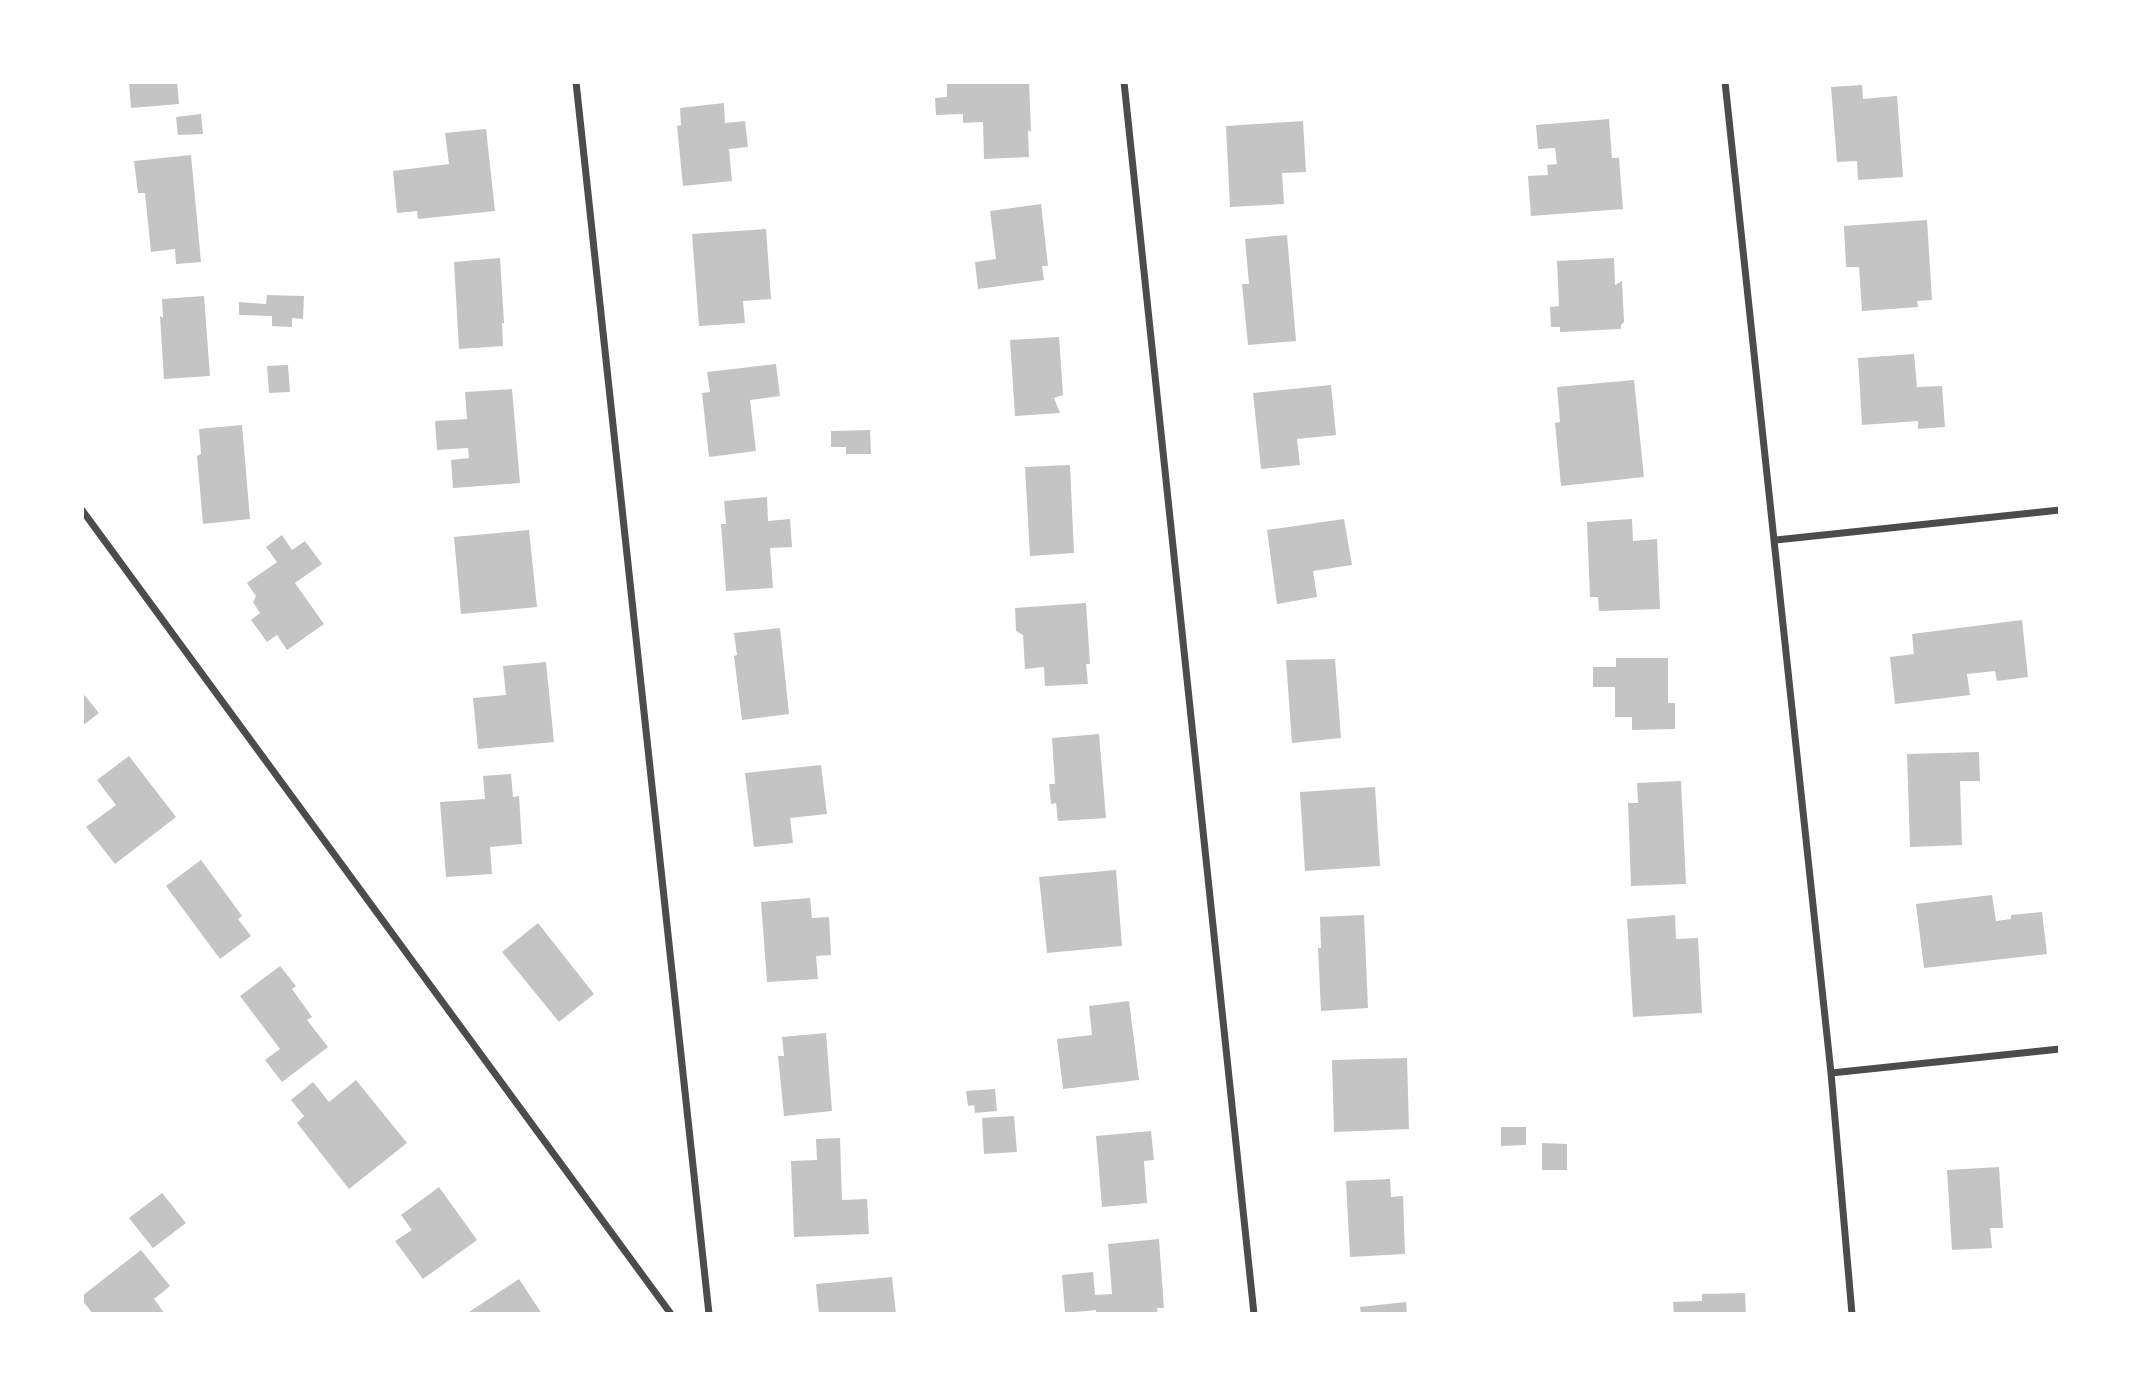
<!DOCTYPE html>
<style>
body{margin:0}
#map{position:relative;width:2142px;height:1396px;overflow:hidden;background:#fff;font-family:Lora,serif}
canvas{display:block}
.frame{position:absolute;inset:0;border:84px solid #fff;pointer-events:none}
</style>
<div id="map">
<canvas width="2142" height="1396"></canvas>
<div class="frame"></div>
</div>
<script>
const ctx = document.querySelector('canvas').getContext('2d');
ctx.lineJoin = 'round';
function paint(path, color) { ctx.fillStyle = color; ctx.fill(path, 'evenodd'); }
function trace(path, color, width, dash) { ctx.strokeStyle = color; ctx.lineWidth = width; ctx.lineCap = dash ? 'butt' : 'round'; ctx.setLineDash(dash || []); ctx.stroke(path); }
paint(new Path2D(`
 M 129,82 L 177,82 L 179,104 L 131,108 Z
 M 947,82 L 1029,82 L 1031,131 L 1028,131 L 1029,157 L 984,159 L 983,122 L 963,123 L 963,114 L 936,115 L 935,98 L 947,97 Z
 M 1862,85 L 1863,99 L 1897,96 L 1903,177 L 1858,180 L 1857,161 L 1837,162 L 1831,87 Z
 M 724,103 L 725,123 L 745,121 L 748,147 L 729,149 L 732,181 L 683,186 L 677,126 L 681,125 L 680,108 Z
 M 201,114 L 203,134 L 178,135 L 176,117 Z
 M 1609,119 L 1612,158 L 1619,158 L 1623,209 L 1531,216 L 1528,176 L 1548,175 L 1547,165 L 1557,164 L 1555,148 L 1538,149 L 1536,125 Z
 M 1303,121 L 1306,172 L 1282,173 L 1284,204 L 1230,207 L 1226,126 Z
 M 486,129 L 495,211 L 418,219 L 417,211 L 397,213 L 393,171 L 449,164 L 445,133 Z
 M 191,155 L 201,262 L 176,264 L 175,249 L 151,252 L 145,193 L 138,193 L 134,161 Z
 M 1041,204 L 1048,266 L 1042,266 L 1044,280 L 978,289 L 975,262 L 996,259 L 990,211 Z
 M 1927,220 L 1932,300 L 1917,301 L 1918,307 L 1862,311 L 1859,267 L 1846,267 L 1844,226 Z
 M 766,229 L 771,299 L 743,301 L 745,323 L 699,326 L 692,234 Z
 M 1287,235 L 1296,341 L 1248,345 L 1242,284 L 1249,284 L 1245,239 Z
 M 500,258 L 504,323 L 502,323 L 503,346 L 459,349 L 454,262 Z
 M 1614,258 L 1615,285 L 1622,281 L 1624,322 L 1621,325 L 1621,329 L 1560,332 L 1560,327 L 1551,327 L 1550,307 L 1559,306 L 1557,261 Z
 M 267,295 L 304,296 L 303,319 L 292,318 L 292,327 L 272,326 L 272,316 L 239,315 L 239,302 L 266,304 Z
 M 204,296 L 210,376 L 164,379 L 160,316 L 163,318 L 162,299 Z
 M 1059,337 L 1063,395 L 1054,398 L 1060,413 L 1015,416 L 1010,340 Z
 M 1914,354 L 1917,387 L 1942,386 L 1945,427 L 1918,429 L 1918,421 L 1862,425 L 1858,358 Z
 M 776,364 L 780,396 L 750,400 L 756,451 L 709,457 L 702,393 L 710,392 L 707,372 Z
 M 288,365 L 290,392 L 269,393 L 267,366 Z
 M 1634,380 L 1644,477 L 1561,486 L 1555,423 L 1560,422 L 1557,387 Z
 M 1331,385 L 1336,435 L 1297,439 L 1300,465 L 1261,469 L 1253,393 Z
 M 512,389 L 520,483 L 453,488 L 451,460 L 469,458 L 468,448 L 437,450 L 435,421 L 467,419 L 465,392 Z
 M 242,425 L 250,519 L 203,524 L 197,456 L 201,454 L 199,429 Z
 M 870,430 L 871,454 L 846,454 L 846,447 L 831,447 L 831,431 Z
 M 1070,465 L 1074,553 L 1030,556 L 1025,467 Z
 M 767,497 L 768,521 L 790,519 L 792,547 L 770,548 L 773,588 L 726,591 L 721,524 L 726,524 L 724,501 Z
 M 1344,519 L 1352,565 L 1313,571 L 1317,597 L 1277,604 L 1267,530 Z
 M 1632,519 L 1633,541 L 1657,539 L 1660,609 L 1599,611 L 1598,597 L 1590,597 L 1587,522 Z
 M 529,530 L 537,607 L 461,614 L 454,537 Z
 M 282,535 L 292,550 L 305,541 L 322,564 L 295,583 L 324,624 L 287,650 L 277,635 L 267,642 L 251,620 L 260,613 L 253,602 L 256,596 L 247,583 L 277,562 L 266,547 Z
 M 1086,603 L 1090,664 L 1086,664 L 1088,684 L 1045,686 L 1044,667 L 1025,669 L 1023,635 L 1016,631 L 1015,608 Z
 M 2022,620 L 2028,677 L 1997,681 L 1995,671 L 1967,674 L 1970,695 L 1895,704 L 1890,657 L 1914,654 L 1912,634 Z
 M 780,628 L 789,714 L 742,720 L 734,656 L 737,655 L 734,633 Z
 M 1616,658 L 1668,658 L 1668,703 L 1675,703 L 1675,729 L 1632,730 L 1632,717 L 1615,717 L 1615,687 L 1593,687 L 1593,667 L 1616,667 Z
 M 1335,659 L 1341,738 L 1292,743 L 1286,660 Z
 M 546,662 L 554,742 L 478,749 L 473,698 L 506,695 L 503,666 Z
 M 82,692 L 99,713 L 82,726 Z
 M 1099,734 L 1106,818 L 1058,821 L 1056,803 L 1051,804 L 1049,784 L 1055,784 L 1052,738 Z
 M 1979,752 L 1980,781 L 1960,781 L 1962,845 L 1910,847 L 1907,754 Z
 M 129,756 L 176,817 L 115,864 L 86,827 L 116,805 L 97,780 Z
 M 821,765 L 827,814 L 790,818 L 793,843 L 754,847 L 745,773 Z
 M 511,774 L 513,797 L 519,796 L 522,844 L 490,847 L 492,874 L 446,877 L 440,802 L 485,799 L 483,776 Z
 M 1681,781 L 1686,884 L 1631,886 L 1628,803 L 1638,803 L 1637,783 Z
 M 1375,787 L 1380,866 L 1305,871 L 1300,792 Z
 M 201,860 L 242,916 L 238,919 L 251,936 L 220,959 L 166,886 Z
 M 1116,870 L 1122,946 L 1047,953 L 1039,877 Z
 M 1992,895 L 1996,921 L 2011,919 L 2011,915 L 2042,912 L 2047,954 L 1924,968 L 1916,904 Z
 M 810,898 L 812,918 L 829,917 L 831,955 L 816,956 L 818,979 L 767,982 L 761,902 Z
 M 1364,915 L 1368,1008 L 1321,1011 L 1318,948 L 1321,948 L 1320,917 Z
 M 1675,915 L 1676,939 L 1698,938 L 1702,1013 L 1633,1017 L 1627,919 Z
 M 538,923 L 594,994 L 559,1022 L 502,952 Z
 M 280,966 L 296,986 L 292,989 L 312,1017 L 307,1020 L 328,1047 L 282,1082 L 265,1060 L 280,1049 L 240,996 Z
 M 1129,1001 L 1139,1080 L 1063,1089 L 1057,1039 L 1092,1035 L 1089,1006 Z
 M 826,1033 L 832,1111 L 784,1116 L 778,1056 L 784,1056 L 782,1037 Z
 M 1407,1058 L 1409,1129 L 1334,1132 L 1332,1060 Z
 M 356,1080 L 407,1143 L 349,1189 L 297,1123 L 304,1116 L 291,1100 L 313,1082 L 329,1102 Z
 M 995,1089 L 997,1111 L 975,1113 L 974,1105 L 968,1106 L 966,1091 Z
 M 1014,1116 L 1017,1152 L 984,1154 L 982,1118 Z
 M 1501,1127 L 1526,1127 L 1526,1145 L 1501,1146 Z
 M 1151,1131 L 1154,1160 L 1144,1161 L 1147,1203 L 1102,1207 L 1096,1136 Z
 M 840,1138 L 842,1200 L 867,1199 L 869,1234 L 794,1237 L 791,1161 L 817,1160 L 816,1139 Z
 M 1542,1143 L 1567,1144 L 1567,1170 L 1542,1170 Z
 M 1999,1167 L 2003,1228 L 1990,1228 L 1992,1248 L 1952,1250 L 1947,1170 Z
 M 1390,1179 L 1391,1197 L 1403,1196 L 1405,1254 L 1350,1257 L 1346,1181 Z
 M 439,1187 L 477,1240 L 423,1279 L 395,1241 L 412,1230 L 401,1215 Z
 M 162,1193 L 186,1223 L 153,1248 L 129,1218 Z
 M 1159,1239 L 1164,1308 L 1157,1308 L 1158,1314 L 1096,1314 L 1096,1310 L 1065,1313 L 1062,1275 L 1093,1272 L 1095,1295 L 1112,1294 L 1108,1244 Z
 M 141,1250 L 170,1286 L 154,1299 L 165,1314 L 93,1314 L 82,1300 L 82,1296 Z
 M 892,1277 L 896,1314 L 819,1314 L 816,1284 Z
 M 519,1279 L 542,1314 L 466,1314 Z
 M 1745,1293 L 1746,1314 L 1674,1314 L 1673,1302 L 1702,1301 L 1702,1294 Z
 M 1406,1302 L 1407,1314 L 1361,1314 L 1360,1307 Z`), '#c4c4c4');
trace(new Path2D(`
 M 576,82 L 709,1314
 M 1124,82 L 1254,1314
 M 1725,82 L 1831,1073 L 1852,1314
 M 82,510 L 671,1314
 M 1776,540 L 2060,510
 M 1831,1073 L 2060,1049`), '#4c4c4c', 7);
</script>
